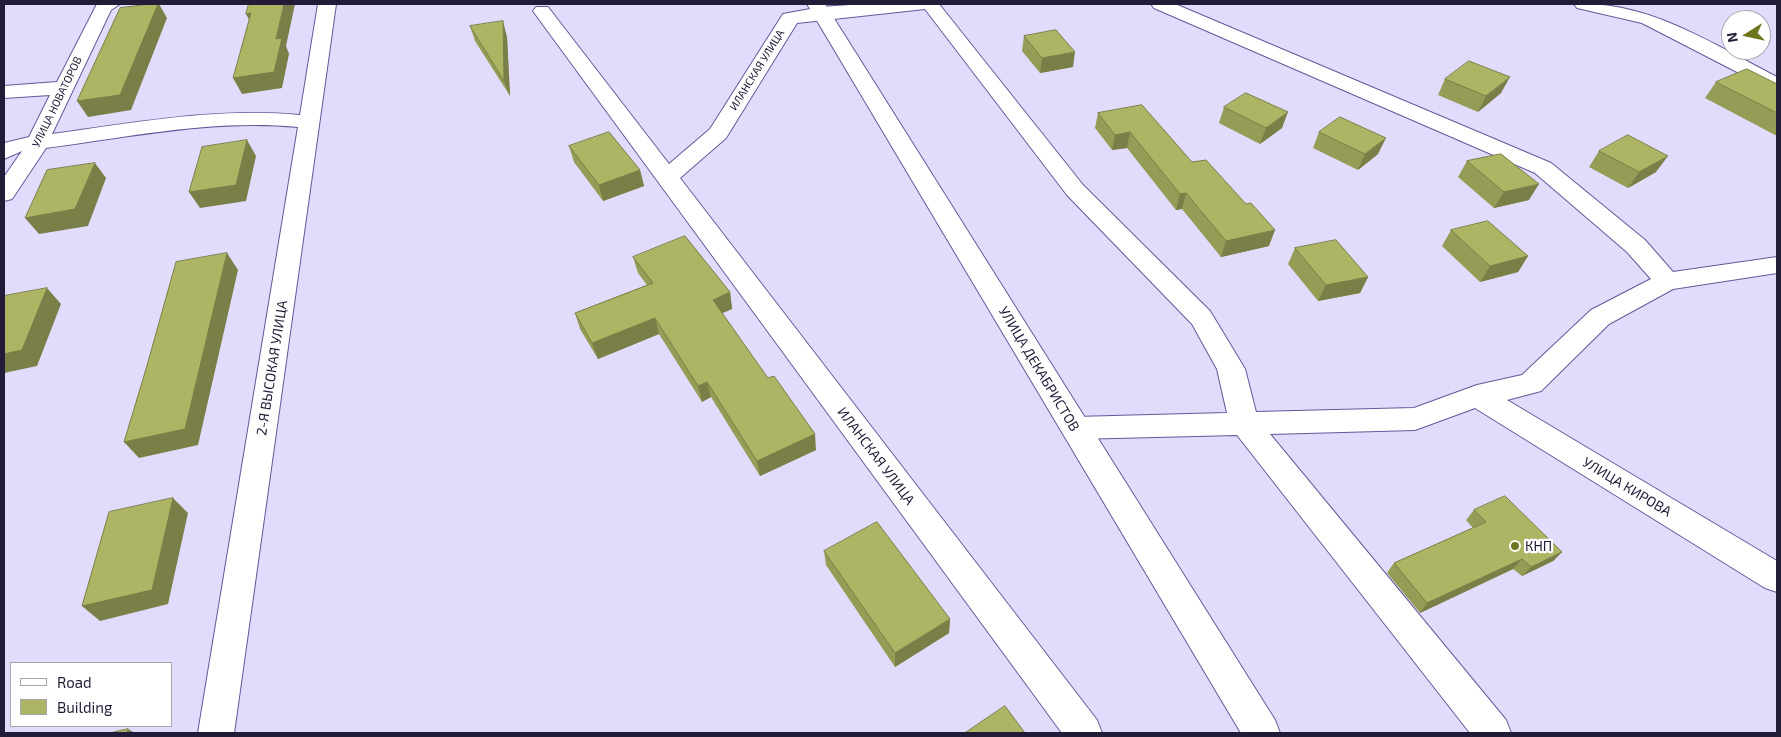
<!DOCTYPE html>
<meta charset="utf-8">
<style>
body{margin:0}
#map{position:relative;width:1781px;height:737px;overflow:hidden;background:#e1dcfb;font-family:"Exo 2",sans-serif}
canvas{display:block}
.frame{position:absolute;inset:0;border:5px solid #231c38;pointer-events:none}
.legend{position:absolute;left:10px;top:662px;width:162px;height:65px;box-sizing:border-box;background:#fff;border:1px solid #a7a4af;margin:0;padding:6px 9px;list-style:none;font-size:15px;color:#231c38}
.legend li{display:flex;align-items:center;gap:10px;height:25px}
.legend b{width:25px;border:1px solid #a7a4af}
.north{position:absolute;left:1721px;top:10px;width:50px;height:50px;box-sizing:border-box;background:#fff;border:1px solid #a7a4af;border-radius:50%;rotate:260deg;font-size:14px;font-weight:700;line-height:20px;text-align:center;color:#231c38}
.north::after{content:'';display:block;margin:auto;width:18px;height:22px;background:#6f751e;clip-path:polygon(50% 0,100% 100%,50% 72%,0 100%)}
</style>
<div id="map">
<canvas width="1781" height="737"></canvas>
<div class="frame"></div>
<ul class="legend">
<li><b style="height:6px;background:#fff"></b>Road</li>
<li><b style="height:14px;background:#adb564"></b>Building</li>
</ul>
<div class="north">N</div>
</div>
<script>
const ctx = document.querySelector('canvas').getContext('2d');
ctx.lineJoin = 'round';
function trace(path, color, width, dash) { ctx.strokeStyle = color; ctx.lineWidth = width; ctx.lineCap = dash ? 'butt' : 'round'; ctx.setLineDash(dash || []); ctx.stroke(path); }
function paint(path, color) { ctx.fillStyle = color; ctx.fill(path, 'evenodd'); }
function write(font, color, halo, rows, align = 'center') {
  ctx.font = font + ' "Exo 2",sans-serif'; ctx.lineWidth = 4.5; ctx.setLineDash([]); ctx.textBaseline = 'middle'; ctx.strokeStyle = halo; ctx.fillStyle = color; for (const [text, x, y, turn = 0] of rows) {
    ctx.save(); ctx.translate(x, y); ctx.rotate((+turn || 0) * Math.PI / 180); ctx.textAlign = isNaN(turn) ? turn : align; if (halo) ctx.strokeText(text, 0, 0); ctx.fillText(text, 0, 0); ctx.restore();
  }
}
const minor = new Path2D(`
 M 97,4 L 120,4 L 111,10 L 52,134 C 134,123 217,107 300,115 L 318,4 L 336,4 L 234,733 L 198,733 L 298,127 C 214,119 129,137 46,148 L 12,199 L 4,201 L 4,177 L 22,151 L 4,159 L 4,143 L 29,137 L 50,95 L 4,98 L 4,86 L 57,82 Z
 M 864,4 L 939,4 L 1083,185 L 1210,311 L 1245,369 L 1256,412 L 1414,408 L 1477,385 L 1522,375 L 1591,310 L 1651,279 L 1627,252 L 1535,173 L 1154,8 L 1151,4 L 1175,4 L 1551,163 L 1645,240 L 1673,272 L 1777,257 L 1777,273 L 1673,289 L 1609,324 L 1541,391 L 1507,400 L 1777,561 L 1777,592 L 1765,588 L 1475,408 L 1415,430 L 1270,434 L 1506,720 L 1511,733 L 1470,733 L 1237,435 L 1075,439 L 1065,436 L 1060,428 L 1065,420 L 1075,417 L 1227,413 L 1217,369 L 1192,324 L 1067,195 L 925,9 L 797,23 L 726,138 L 680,178 L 1097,720 L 1102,733 L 1062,733 L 533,11 L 536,7 L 548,7 L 669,164 L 710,129 L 783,14 L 821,7 Z
 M 1574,4 C 1648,0 1714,45 1777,77 L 1777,91 L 1770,89 L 1642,23 L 1577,8 Z`);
const major = new Path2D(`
 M 807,4 L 825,4 L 1275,720 L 1280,733 L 1241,733 Z`);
trace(minor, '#67579a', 2);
trace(major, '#67579a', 2);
paint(minor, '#fff');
paint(major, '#fff');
paint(new Path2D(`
 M 470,26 L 507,37 L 510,96 L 475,41 Z
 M 1024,36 L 1073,67 L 1040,73 L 1022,51 Z
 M 1445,79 L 1501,93 L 1478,112 L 1438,95 Z
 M 1716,82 L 1777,84 L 1777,136 L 1705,98 Z
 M 1224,107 L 1282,128 L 1260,144 L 1219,123 Z
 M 1098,113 L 1192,162 L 1269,246 L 1221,257 L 1182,209 L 1176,210 L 1127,148 L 1112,150 L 1095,128 Z
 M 1319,132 L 1378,154 L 1358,170 L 1313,148 Z
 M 569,146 L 640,170 L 644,186 L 603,201 L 574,162 Z
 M 1599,151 L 1656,172 L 1628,188 L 1589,167 Z
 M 1467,161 L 1529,200 L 1494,208 L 1458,177 Z
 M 1451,230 L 1528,256 L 1518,272 L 1480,282 L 1442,246 Z
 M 1295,248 L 1368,277 L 1360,293 L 1318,301 L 1288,264 Z
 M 633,257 L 730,292 L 732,309 L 722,313 L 816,450 L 760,476 L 711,397 L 702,402 L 659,334 L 598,359 L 580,329 L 575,313 L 647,285 L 638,273 Z
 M 1474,510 L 1562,552 L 1553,561 L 1522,576 L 1513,569 L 1420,613 L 1387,573 L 1394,563 L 1473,528 L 1466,520 Z
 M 824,551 L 950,619 L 949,633 L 895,667 L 826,565 Z`), '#959c56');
paint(new Path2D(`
 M 158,4 L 159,4 L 167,18 L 131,110 L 88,117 L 77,101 Z
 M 284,4 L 295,4 L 286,46 L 289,54 L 282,88 L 242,94 L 233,78 L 276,39 Z
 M 251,13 L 254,29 L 246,14 Z
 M 503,21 L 507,37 L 510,96 L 504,81 Z
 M 1075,52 L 1073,67 L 1040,73 L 1042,58 Z
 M 1510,77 L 1501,93 L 1478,112 L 1486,96 Z
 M 1288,112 L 1282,128 L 1260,144 L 1266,128 Z
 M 1130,132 L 1127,148 L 1112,150 L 1115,135 Z
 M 1386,138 L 1378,154 L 1358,170 L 1365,154 Z
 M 247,140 L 256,156 L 246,201 L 200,208 L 189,192 Z
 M 1668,156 L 1656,172 L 1628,188 L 1639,172 Z
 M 95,163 L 106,178 L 88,226 L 39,234 L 25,218 Z
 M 640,170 L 644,186 L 603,201 L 599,185 Z
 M 1539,184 L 1529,200 L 1494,208 L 1504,192 Z
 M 1186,193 L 1182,209 L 1176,210 L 1180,194 Z
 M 1275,230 L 1269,246 L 1221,257 L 1226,241 Z
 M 227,253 L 238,270 L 198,445 L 139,458 L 124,442 Z
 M 1528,256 L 1518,272 L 1480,282 L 1490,266 Z
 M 1368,277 L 1360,293 L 1318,301 L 1326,285 Z
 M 47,288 L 61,304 L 37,366 L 4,373 L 4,354 Z
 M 730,292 L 732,309 L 716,316 L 713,300 Z
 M 655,318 L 659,334 L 598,359 L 592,343 Z
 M 707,382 L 711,397 L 702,402 L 698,386 Z
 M 815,434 L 816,450 L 760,476 L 757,461 Z
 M 173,498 L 188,513 L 168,604 L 100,621 L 82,606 Z
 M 1562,552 L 1553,561 L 1522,576 L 1531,567 Z
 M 1522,559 L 1513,569 L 1420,613 L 1427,603 Z
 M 950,619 L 949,633 L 895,667 L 895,653 Z
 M 128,729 L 135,733 L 127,733 Z`), '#797f46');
const building = new Path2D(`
 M 151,4 L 158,4 L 120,95 L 77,101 L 120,8 Z
 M 249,4 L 284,4 L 276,39 L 282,38 L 274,72 L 233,78 L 251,13 L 246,14 Z
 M 503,21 L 504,81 L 470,26 Z
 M 1056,30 L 1075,52 L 1042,58 L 1024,36 Z
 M 1469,61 L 1510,77 L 1486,96 L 1445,79 Z
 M 1747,69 L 1777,84 L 1777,113 L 1716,82 Z
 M 1246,93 L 1288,112 L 1266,128 L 1224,107 Z
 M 1142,105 L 1192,162 L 1206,160 L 1246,204 L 1251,203 L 1275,230 L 1226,241 L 1186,193 L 1180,194 L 1130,132 L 1115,135 L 1098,113 Z
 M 1340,117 L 1386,138 L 1365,154 L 1319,132 Z
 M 609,132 L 640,170 L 599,185 L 569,146 Z
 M 1628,135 L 1668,156 L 1639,172 L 1599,151 Z
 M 247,140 L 236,185 L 189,192 L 202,147 Z
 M 1501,154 L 1539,184 L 1504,192 L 1467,161 Z
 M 95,163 L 75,209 L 25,218 L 47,170 Z
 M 1488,221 L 1528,256 L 1490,266 L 1451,230 Z
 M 685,236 L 730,292 L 713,300 L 768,378 L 774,376 L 815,434 L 757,461 L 707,382 L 698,386 L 655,318 L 592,343 L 575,313 L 653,283 L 633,257 Z
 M 1336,240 L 1368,277 L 1326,285 L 1295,248 Z
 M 227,253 L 185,429 L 124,442 L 146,369 L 176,262 Z
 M 47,288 L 22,350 L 4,354 L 4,296 Z
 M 1505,496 L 1562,552 L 1531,567 L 1522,559 L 1427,603 L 1394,563 L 1486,522 L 1474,510 Z
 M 173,498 L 152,590 L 82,606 L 109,512 Z
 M 877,522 L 950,619 L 895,653 L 824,551 Z
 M 1005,706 L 1025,733 L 965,733 Z
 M 128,729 L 127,733 L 110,733 Z`);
paint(building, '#adb564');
trace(building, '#797f46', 1);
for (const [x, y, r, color] of [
 [1515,546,5,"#6f751e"]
]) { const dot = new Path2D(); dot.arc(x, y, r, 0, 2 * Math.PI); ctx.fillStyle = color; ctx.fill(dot); trace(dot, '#fff', 2); }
write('11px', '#231c38', '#fff', [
 ["ИЛАНСКАЯ УЛИЦА",757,70,-58],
 ["УЛИЦА НОВАТОРОВ",57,102,-64]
]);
write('14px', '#231c38', '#fff', [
 ["2-Я ВЫСОКАЯ УЛИЦА",272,368,-81],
 ["УЛИЦА ДЕКАБРИСТОВ",1039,369,59],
 ["ИЛАНСКАЯ УЛИЦА",876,456,53],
 ["УЛИЦА КИРОВА",1627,487,31]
]);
write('14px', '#231c38', '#fff', [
 ["КНП",1525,546]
], 'left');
</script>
